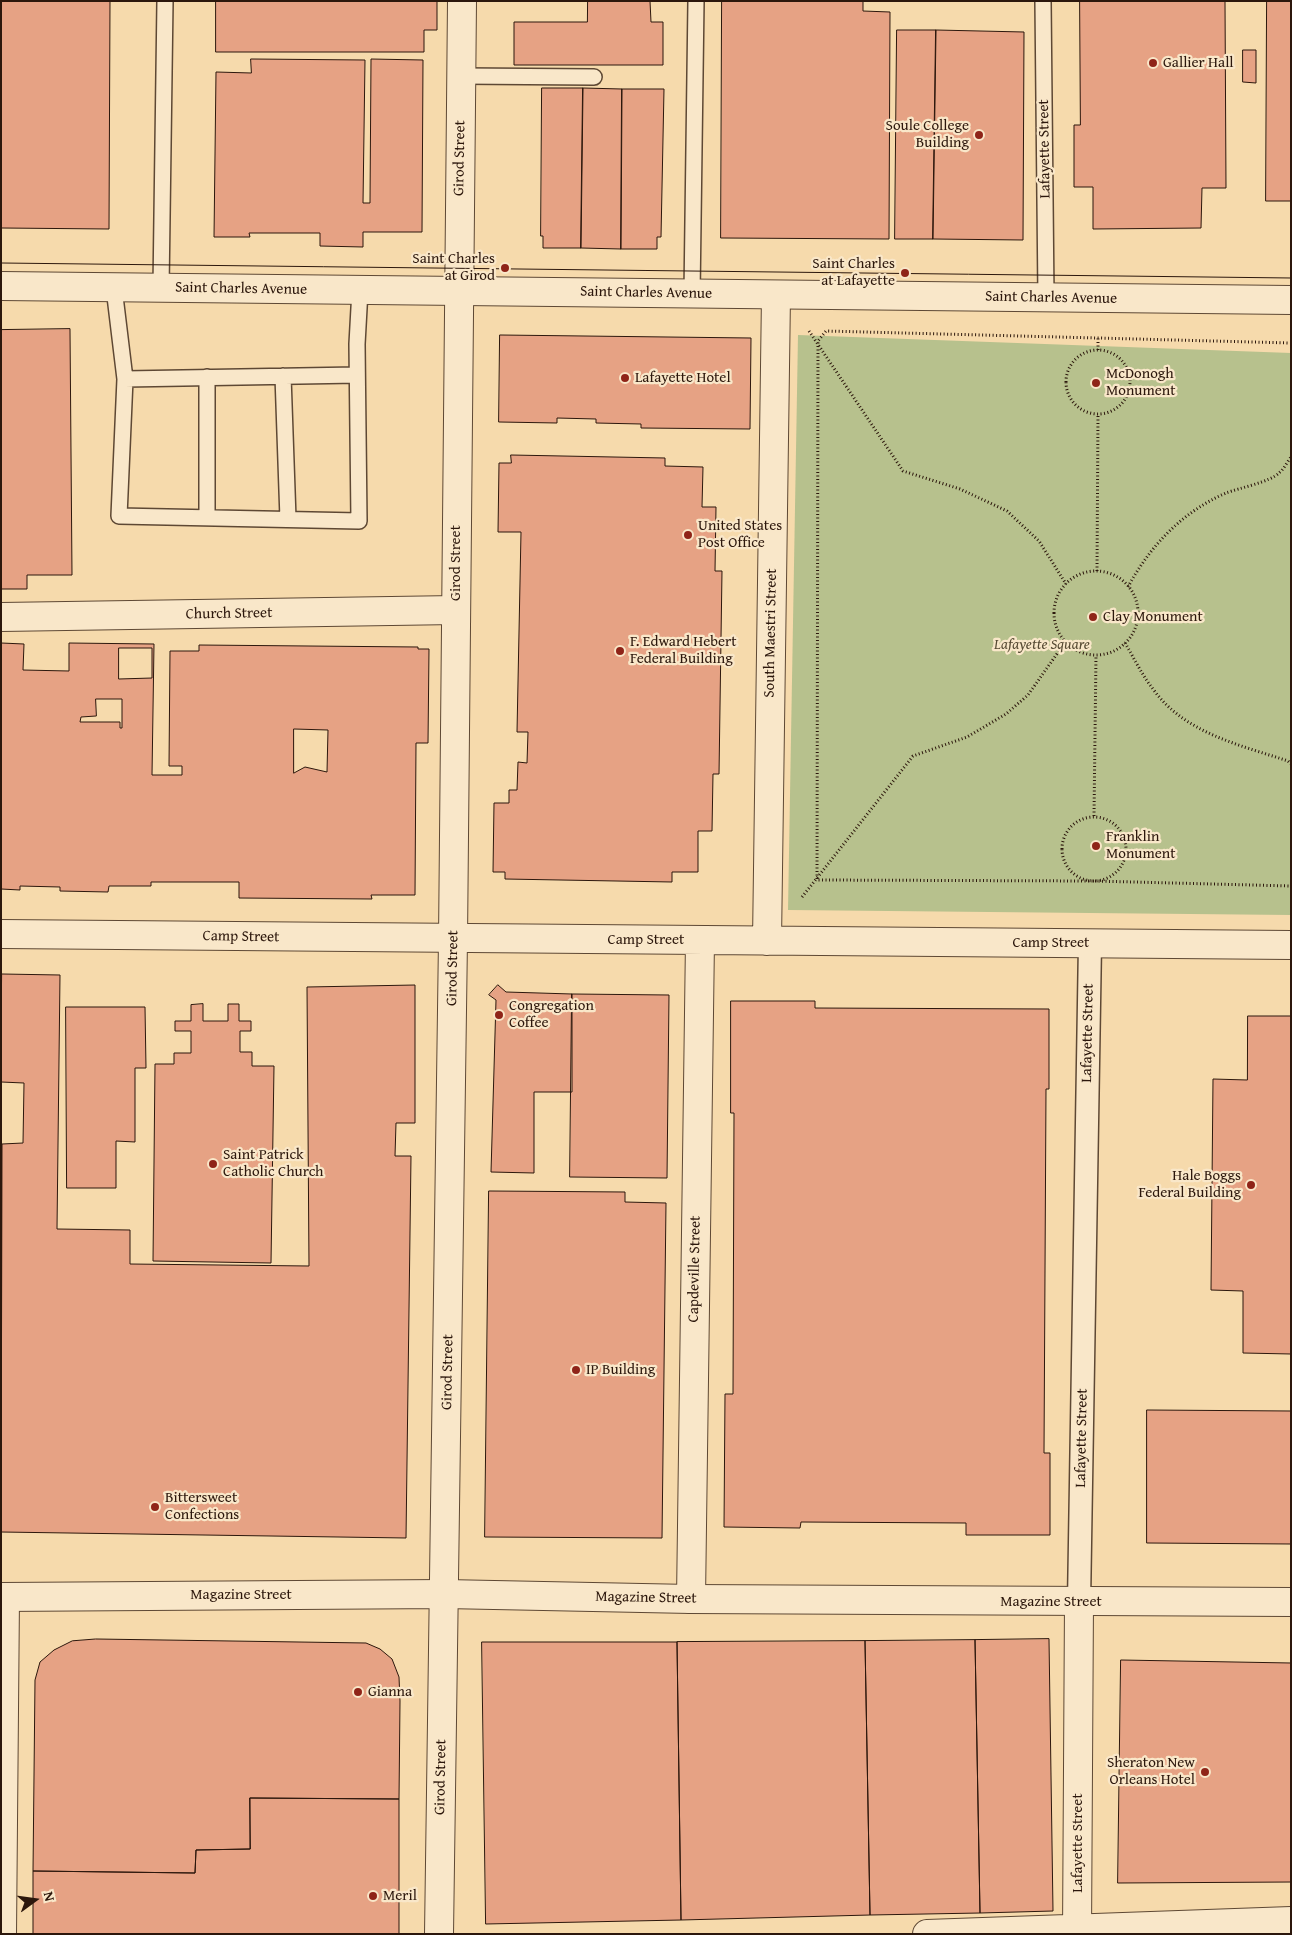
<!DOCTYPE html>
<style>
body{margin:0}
#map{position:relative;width:1292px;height:1935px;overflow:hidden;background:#f6daac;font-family:"Gentium Book Plus",serif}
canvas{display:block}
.frame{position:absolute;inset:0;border:2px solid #2c170c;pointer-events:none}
.north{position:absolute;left:10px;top:1875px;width:50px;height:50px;-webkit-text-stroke:4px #f9e7c9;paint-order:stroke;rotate:76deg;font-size:14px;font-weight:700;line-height:20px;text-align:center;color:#2c170c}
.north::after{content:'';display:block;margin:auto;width:18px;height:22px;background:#2c170c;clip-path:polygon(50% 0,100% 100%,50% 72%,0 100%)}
</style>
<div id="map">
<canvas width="1292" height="1935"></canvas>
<div class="frame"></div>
<div class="north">N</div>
</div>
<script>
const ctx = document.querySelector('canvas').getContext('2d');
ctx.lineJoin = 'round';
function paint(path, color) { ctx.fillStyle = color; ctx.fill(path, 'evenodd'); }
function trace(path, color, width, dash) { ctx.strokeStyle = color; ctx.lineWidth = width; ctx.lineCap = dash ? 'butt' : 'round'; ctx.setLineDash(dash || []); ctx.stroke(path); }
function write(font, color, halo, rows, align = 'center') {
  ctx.font = font + ' "Gentium Book Plus",serif'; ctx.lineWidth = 4.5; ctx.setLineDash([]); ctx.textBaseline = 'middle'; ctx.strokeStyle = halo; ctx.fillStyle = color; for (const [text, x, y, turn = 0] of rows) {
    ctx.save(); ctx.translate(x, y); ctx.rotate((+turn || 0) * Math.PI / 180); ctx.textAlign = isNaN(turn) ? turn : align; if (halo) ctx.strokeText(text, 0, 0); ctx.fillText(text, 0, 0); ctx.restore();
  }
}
paint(new Path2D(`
 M 798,335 L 1291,353 L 1291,915 L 788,910 Z`), '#b7c18d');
const building = new Path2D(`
 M 1,1 L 110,1 L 109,229 L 1,228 Z
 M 216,1 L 437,1 L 437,30 L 424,30 L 424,52 L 216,52 Z
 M 588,1 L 650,1 L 651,22 L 663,22 L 663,65 L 514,65 L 514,22 L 587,22 Z
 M 722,1 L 863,1 L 863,11 L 890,12 L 889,239 L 721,238 Z
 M 1080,1 L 1225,1 L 1226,188 L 1202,188 L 1201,228 L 1093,229 L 1093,187 L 1074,187 L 1074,125 L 1080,125 Z
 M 1267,1 L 1291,1 L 1291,201 L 1266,201 Z
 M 897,30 L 936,30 L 933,239 L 895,239 Z
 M 936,30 L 1024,32 L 1023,240 L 933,239 Z
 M 1243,50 L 1256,50 L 1256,83 L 1243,82 Z
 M 251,59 L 365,60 L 363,203 L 370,203 L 371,59 L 423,60 L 422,232 L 363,232 L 363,247 L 320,246 L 320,233 L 249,233 L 250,237 L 214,237 L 216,72 L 251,73 Z
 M 542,88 L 583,88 L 581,248 L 543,248 L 543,236 L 541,236 Z
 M 583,88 L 622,89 L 621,249 L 581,248 Z
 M 622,89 L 664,89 L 661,237 L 657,237 L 657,249 L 621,249 Z
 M 70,329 L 72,575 L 27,575 L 27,589 L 1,589 L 1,330 Z
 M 500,335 L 751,338 L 750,429 L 641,428 L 641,424 L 596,423 L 596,419 L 557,418 L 557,423 L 499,422 Z
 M 511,455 L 665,458 L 665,466 L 703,467 L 702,507 L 716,507 L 715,571 L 722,571 L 719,774 L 713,774 L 712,831 L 698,831 L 698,872 L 672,872 L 672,882 L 505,879 L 505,872 L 493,872 L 494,803 L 509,803 L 509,790 L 517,790 L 518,762 L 527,763 L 528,732 L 517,732 L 521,532 L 498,532 L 499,463 L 511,463 Z
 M 1,643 L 24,644 L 23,670 L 69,671 L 69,643 L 154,644 L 152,775 L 182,775 L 182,766 L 169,766 L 170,651 L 199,651 L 199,645 L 418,647 L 418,649 L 429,649 L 428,743 L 416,743 L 415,895 L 371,895 L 372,899 L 239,898 L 239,882 L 151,882 L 151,886 L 109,886 L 108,892 L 60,891 L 60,887 L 20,886 L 20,890 L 1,889 ZM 119,648 L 152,648 L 152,678 L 119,679 ZM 96,699 L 122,699 L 122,728 L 120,728 L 120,722 L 80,722 L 81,717 L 96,716 ZM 294,729 L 328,730 L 327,772 L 305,767 L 294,773 Z
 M 2,974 L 60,975 L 57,1229 L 130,1230 L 130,1264 L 309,1266 L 307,987 L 415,985 L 415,1123 L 396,1123 L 395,1156 L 411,1156 L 406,1538 L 1,1532 L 2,1144 L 23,1143 L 24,1083 L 1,1082 Z
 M 498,985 L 506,992 L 572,994 L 572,1092 L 534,1092 L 534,1173 L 491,1172 L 496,1000 L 489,995 Z
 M 572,994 L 669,995 L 667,1178 L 570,1177 Z
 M 731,1001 L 815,1001 L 815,1008 L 1049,1009 L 1049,1089 L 1046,1089 L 1044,1453 L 1050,1453 L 1050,1535 L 966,1535 L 966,1523 L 801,1522 L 800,1528 L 724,1527 L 725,1394 L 733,1394 L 734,1113 L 731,1113 Z
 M 203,1004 L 203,1021 L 228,1021 L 228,1004 L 239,1004 L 239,1021 L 251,1021 L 251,1031 L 240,1031 L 240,1052 L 252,1052 L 252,1066 L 274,1066 L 271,1263 L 153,1261 L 155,1064 L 174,1064 L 174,1053 L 191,1053 L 191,1031 L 175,1031 L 175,1021 L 191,1021 L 191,1005 Z
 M 66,1007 L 145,1007 L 146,1068 L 135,1068 L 135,1142 L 116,1141 L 116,1188 L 67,1188 Z
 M 1248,1016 L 1291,1016 L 1291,1354 L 1243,1353 L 1243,1291 L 1211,1290 L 1213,1079 L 1247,1080 Z
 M 489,1191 L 625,1192 L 625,1202 L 666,1203 L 662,1538 L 485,1537 Z
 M 1147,1410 L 1291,1411 L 1291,1544 L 1147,1543 Z
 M 96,1639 L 366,1643 L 380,1649 L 392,1659 L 399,1677 L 400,1701 L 399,1799 L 250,1798 L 250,1849 L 196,1850 L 195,1873 L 33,1871 L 35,1680 L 40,1662 L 54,1650 L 72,1641 Z
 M 1049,1639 L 1053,1911 L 980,1913 L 975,1640 Z
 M 975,1640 L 980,1913 L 870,1915 L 865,1641 Z
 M 865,1641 L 870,1915 L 681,1920 L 677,1642 Z
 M 482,1642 L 677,1642 L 681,1920 L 486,1924 Z
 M 1121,1660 L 1291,1663 L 1291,1882 L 1118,1883 Z
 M 250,1798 L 399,1799 L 399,1934 L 33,1934 L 33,1871 L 195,1873 L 196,1850 L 250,1849 Z`);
paint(building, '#e6a284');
trace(building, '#2c170c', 1);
const service = new Path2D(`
 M 1043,1 L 1046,298
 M 461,76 L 594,77
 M 114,288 L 125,379 L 119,516 L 359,521 L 357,344 L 360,290
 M 161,288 L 165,1
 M 692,294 L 696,1
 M 283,376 L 288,519
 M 125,379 L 357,375
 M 207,518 L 207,377`);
const pedestrian = new Path2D(`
 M 1079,1602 L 1090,943`);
const minor = new Path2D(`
 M 1,617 L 456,610
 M 1,934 L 1291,945
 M 767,941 L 776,295
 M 691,1599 L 700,940
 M 2,1934 L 5,1597
 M 439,1934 L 453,939 L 462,1
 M 927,1934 L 1291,1921
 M 1077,1934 L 1079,1602`);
const tertiary = new Path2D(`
 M 1,286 L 1291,300
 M 1,1597 L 445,1594 L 691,1599 L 1291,1602`);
trace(service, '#5e4834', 18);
trace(pedestrian, '#5e4834', 25);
trace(minor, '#5e4834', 30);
trace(tertiary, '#5e4834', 30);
trace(new Path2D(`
 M 809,331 L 903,471 L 960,489 L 1007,511 L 1039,541 L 1066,584
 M 1291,343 L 826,331 L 818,341 L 817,880 L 1094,881 L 1291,886
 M1066 382a32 32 0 1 1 64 0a32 32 0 1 1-64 0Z
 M 1098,350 L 1098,338
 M 1097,571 L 1098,415
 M1054 613a42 42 0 1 1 84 0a42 42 0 1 1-84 0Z
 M 1128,587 C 1150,546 1182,512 1226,493 C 1239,488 1270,482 1279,473 C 1284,469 1287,462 1291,457
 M 1125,643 C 1134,658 1142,675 1153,689 C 1184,733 1240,745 1288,761 L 1291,764
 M 1094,816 L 1096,655
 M1062 849a32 32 0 1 1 64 0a32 32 0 1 1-64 0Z
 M 802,897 L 913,756 L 967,737 L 1006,714 L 1028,695 L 1066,641`), '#2c170c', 3, [1, 2.5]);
trace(service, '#f9e7c9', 15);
trace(pedestrian, '#f9e7c9', 22);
trace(minor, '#f9e7c9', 28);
trace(tertiary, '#f9e7c9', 28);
trace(new Path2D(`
 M 1,263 L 1291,278`), '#2c170c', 1);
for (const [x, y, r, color] of [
 [1153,63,5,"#8f2418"],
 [979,135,5,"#8f2418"],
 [505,268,5,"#8f2418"],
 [905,273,5,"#8f2418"],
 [625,378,5,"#8f2418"],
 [1096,383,5,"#8f2418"],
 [688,535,5,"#8f2418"],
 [1093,617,5,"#8f2418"],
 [620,651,5,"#8f2418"],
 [1096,846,5,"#8f2418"],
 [499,1015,5,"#8f2418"],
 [213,1164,5,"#8f2418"],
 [1251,1185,5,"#8f2418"],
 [576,1370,5,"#8f2418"],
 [155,1507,5,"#8f2418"],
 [358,1692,5,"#8f2418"],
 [1205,1772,5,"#8f2418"],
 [373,1896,5,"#8f2418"]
]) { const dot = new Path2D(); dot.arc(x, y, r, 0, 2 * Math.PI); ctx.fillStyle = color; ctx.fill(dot); trace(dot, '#f9e7c9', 2); }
write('15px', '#2c170c', '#f9e7c9', [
 ["Gallier Hall",1163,63],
 ["Soule College",969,126,"right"],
 ["Building",969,143,"right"],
 ["Saint Charles",495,259,"right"],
 ["at Girod",495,276,"right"],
 ["Saint Charles",895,264,"right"],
 ["at Lafayette",895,281,"right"],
 ["McDonogh",1106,374],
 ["Monument",1106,391],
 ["Lafayette Hotel",635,378],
 ["United States",698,526],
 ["Post Office",698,543],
 ["Clay Monument",1103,617],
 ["F. Edward Hebert",630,642],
 ["Federal Building",630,659],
 ["Franklin",1106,837],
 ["Monument",1106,854],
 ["Congregation",509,1006],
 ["Coffee",509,1023],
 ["Saint Patrick",223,1155],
 ["Catholic Church",223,1172],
 ["Hale Boggs",1241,1176,"right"],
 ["Federal Building",1241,1193,"right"],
 ["IP Building",586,1370],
 ["Bittersweet",165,1498],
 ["Confections",165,1515],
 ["Gianna",368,1692],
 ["Sheraton New",1195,1763,"right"],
 ["Orleans Hotel",1195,1780,"right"],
 ["Meril",383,1896]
], 'left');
write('15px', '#2c170c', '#f9e7c9', [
 ["Lafayette Street",1045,149,-91],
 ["Girod Street",460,158,-89],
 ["Saint Charles Avenue",241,289,1],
 ["Saint Charles Avenue",646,293,1],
 ["Saint Charles Avenue",1051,298,1],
 ["Girod Street",456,563,-90],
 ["Church Street",229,614,-1],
 ["South Maestri Street",771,633,-89],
 ["Camp Street",241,937,1],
 ["Camp Street",646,940],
 ["Camp Street",1051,943],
 ["Girod Street",453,968,-89],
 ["Lafayette Street",1088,1033,-89],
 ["Capdeville Street",695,1269,-89],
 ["Girod Street",448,1372,-89],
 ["Lafayette Street",1082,1438,-89],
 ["Magazine Street",241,1595],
 ["Magazine Street",646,1598,1],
 ["Magazine Street",1051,1602],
 ["Girod Street",441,1777,-89],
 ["Lafayette Street",1078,1843,-90]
]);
write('italic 15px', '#564a33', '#f9e7c9', [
 ["Lafayette Square",1042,645]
]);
</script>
